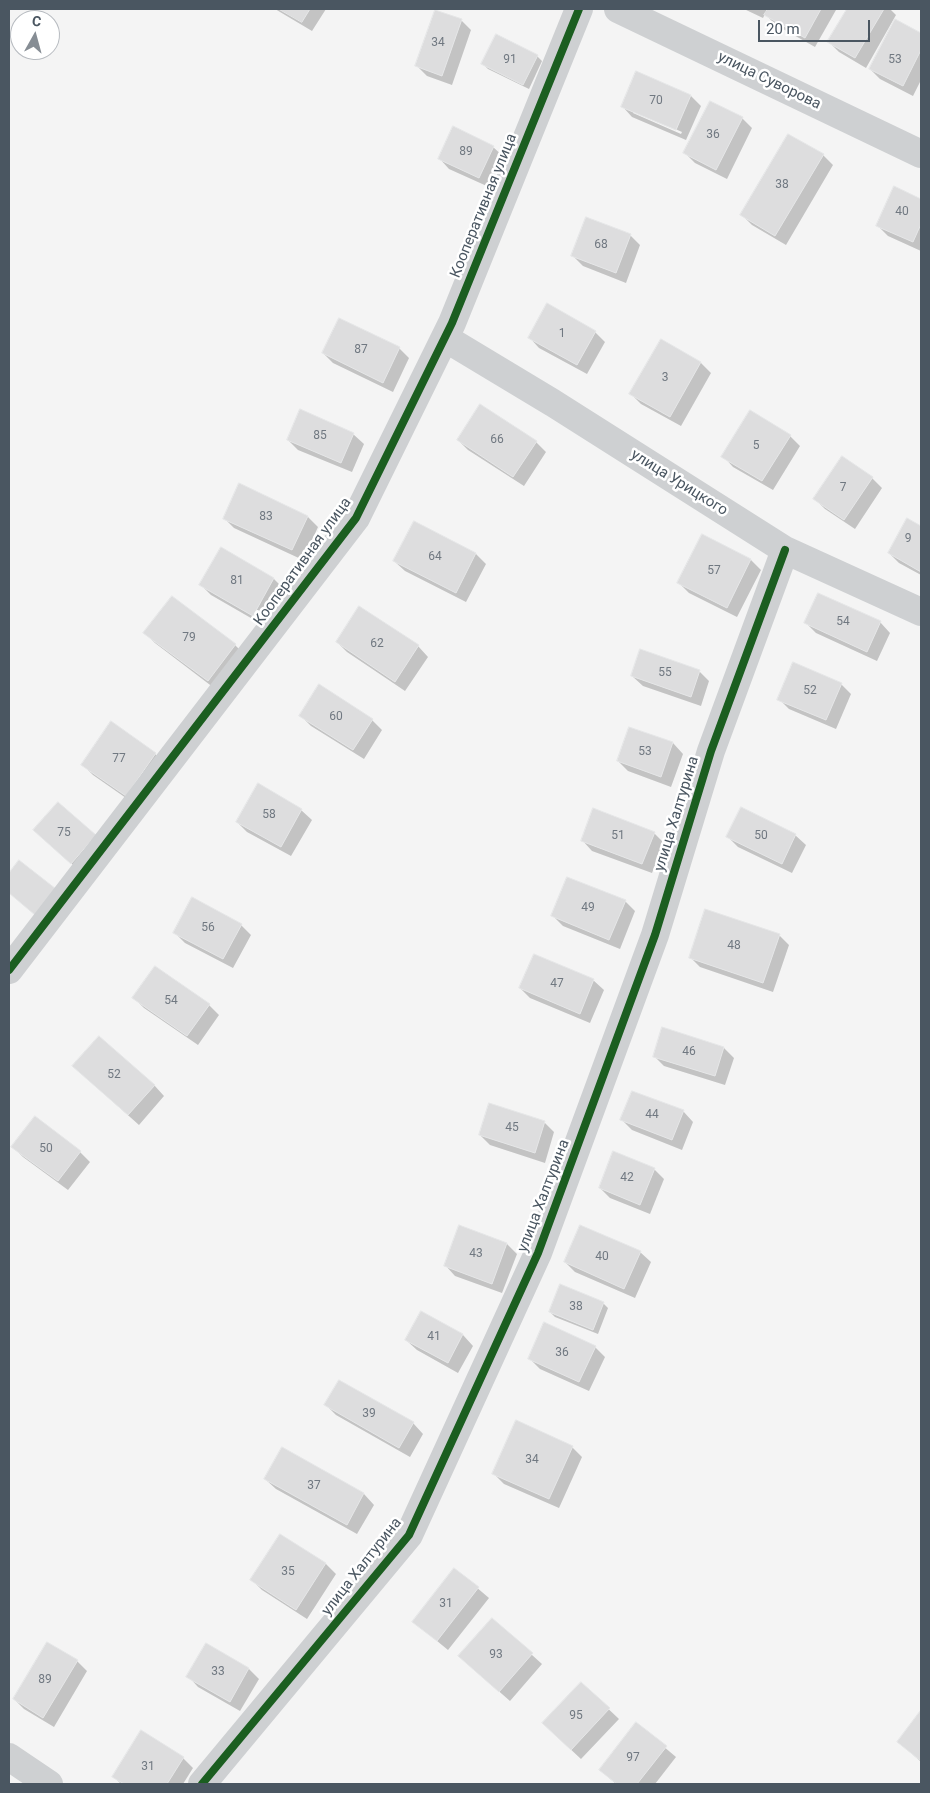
<!DOCTYPE html>
<meta charset="utf-8">
<style>
body{margin:0}
#map{position:relative;width:930px;height:1793px;overflow:hidden;background:#f4f4f4;font-family:Roboto,sans-serif}
canvas{display:block}
.frame{position:absolute;inset:0;border:10px solid #4a5661;pointer-events:none}
.north{position:absolute;left:10px;top:10px;width:50px;height:50px;box-sizing:border-box;background:#fff;border:1px solid #b7bbc0;border-radius:50%;rotate:7deg;font-size:14px;font-weight:700;line-height:20px;text-align:center;color:#4a5661}
.north::after{content:'';display:block;margin:auto;width:18px;height:22px;background:#868d94;clip-path:polygon(50% 0,100% 100%,50% 72%,0 100%)}
.scale{position:absolute;left:758px;top:20px;width:112px;height:22px;box-sizing:border-box;border:2px solid #4a5661;border-top:0;padding-left:6px;font-size:15px;line-height:18px;white-space:nowrap;color:#4a5661;-webkit-text-stroke:4px #fff;paint-order:stroke}
</style>
<div id="map">
<canvas width="930" height="1793"></canvas>
<div class="frame"></div>
<div class="north">С</div>
<div class="scale">20 m</div>
</div>
<script>
const ctx = document.querySelector('canvas').getContext('2d');
ctx.lineJoin = 'round';
function paint(path, color) { ctx.fillStyle = color; ctx.fill(path, 'evenodd'); }
function trace(path, color, width, dash) { ctx.strokeStyle = color; ctx.lineWidth = width; ctx.lineCap = dash ? 'butt' : 'round'; ctx.setLineDash(dash || []); ctx.stroke(path); }
function write(font, color, halo, rows, align = 'center') {
  ctx.font = font + ' Roboto,sans-serif'; ctx.lineWidth = 5; ctx.setLineDash([]); ctx.textBaseline = 'middle'; ctx.strokeStyle = halo; ctx.fillStyle = color; for (const [text, x, y, turn = 0] of rows) {
    ctx.save(); ctx.translate(x, y); ctx.rotate((+turn || 0) * Math.PI / 180); ctx.textAlign = isNaN(turn) ? turn : align; if (halo) ctx.strokeText(text, 0, 0); ctx.fillText(text, 0, 0); ctx.restore();
  }
}
paint(new Path2D(`
 M 275,9 L 326,9 L 312,31 Z
 M 744,9 L 835,9 L 836,10 L 815,47 L 776,25 L 765,14 L 763,18 Z
 M 848,9 L 890,9 L 896,15 L 866,68 L 839,52 L 829,42 Z
 M 461,20 L 471,30 L 452,85 L 427,76 L 417,66 Z
 M 895,21 L 921,34 L 921,80 L 913,96 L 880,79 L 870,69 Z
 M 537,56 L 542,61 L 529,89 L 488,69 L 483,64 Z
 M 637,73 L 691,96 L 701,106 L 686,140 L 632,117 L 622,106 ZM 633,110 L 682,132 L 681,134 L 633,113 Z
 M 742,118 L 752,128 L 727,179 L 695,163 L 685,153 Z
 M 493,147 L 504,157 L 489,187 L 449,169 L 439,158 Z
 M 823,155 L 833,165 L 786,245 L 752,225 L 742,215 Z
 M 894,188 L 921,200 L 921,251 L 888,236 L 877,225 Z
 M 630,235 L 640,245 L 626,283 L 583,266 L 573,256 Z
 M 595,332 L 605,342 L 587,374 L 539,348 L 529,337 Z
 M 661,340 L 701,363 L 711,373 L 681,426 L 641,404 L 631,394 Z
 M 399,348 L 409,358 L 393,392 L 333,363 L 323,353 Z
 M 353,434 L 364,444 L 352,472 L 298,450 L 288,440 Z
 M 790,436 L 800,446 L 773,490 L 733,467 L 723,456 Z
 M 458,440 L 536,442 L 546,452 L 524,486 L 468,450 Z
 M 872,478 L 882,488 L 855,529 L 825,509 L 815,499 Z
 M 239,485 L 308,517 L 318,527 L 303,560 L 234,528 L 224,518 Z
 M 908,520 L 921,527 L 921,575 L 899,563 L 889,553 Z
 M 414,523 L 476,554 L 486,564 L 466,602 L 405,571 L 394,561 Z
 M 221,549 L 274,579 L 284,589 L 263,625 L 211,595 L 201,585 Z
 M 751,560 L 761,570 L 737,617 L 689,593 L 679,583 Z
 M 360,608 L 418,646 L 428,657 L 405,691 L 347,652 L 337,642 Z
 M 880,622 L 890,633 L 877,661 L 816,633 L 806,623 Z
 M 145,633 L 235,645 L 245,655 L 218,691 L 155,643 Z
 M 699,671 L 709,681 L 701,706 L 643,686 L 632,676 Z
 M 841,684 L 851,694 L 836,729 L 789,709 L 779,699 Z
 M 301,716 L 372,720 L 382,730 L 364,759 L 311,726 Z
 M 630,728 L 673,743 L 683,754 L 671,787 L 628,771 L 618,761 Z
 M 155,754 L 166,764 L 136,805 L 93,775 L 83,765 Z
 M 258,785 L 301,810 L 312,820 L 291,856 L 247,832 L 237,822 Z
 M 34,830 L 95,836 L 82,873 L 45,840 Z
 M 654,833 L 664,843 L 652,873 L 592,851 L 582,840 Z
 M 795,835 L 806,845 L 792,873 L 738,847 L 728,837 Z
 M 625,901 L 635,911 L 620,949 L 563,926 L 553,916 Z
 M 241,925 L 251,935 L 233,968 L 185,943 L 175,933 Z
 M 779,935 L 789,945 L 773,992 L 700,967 L 690,957 Z
 M 593,980 L 604,990 L 590,1023 L 530,998 L 520,988 Z
 M 134,998 L 209,1005 L 219,1015 L 198,1045 L 144,1008 Z
 M 724,1048 L 734,1058 L 725,1085 L 664,1066 L 654,1056 Z
 M 84,1076 L 154,1085 L 164,1096 L 139,1125 Z
 M 683,1111 L 693,1122 L 682,1150 L 632,1130 L 622,1120 Z
 M 544,1122 L 554,1132 L 545,1163 L 490,1145 L 480,1135 Z
 M 13,1147 L 80,1152 L 90,1162 L 68,1190 L 23,1157 Z
 M 654,1169 L 664,1179 L 650,1214 L 610,1198 L 600,1188 Z
 M 507,1244 L 517,1254 L 502,1293 L 455,1276 L 445,1265 Z
 M 640,1252 L 651,1262 L 635,1298 L 575,1272 L 565,1262 Z
 M 603,1303 L 608,1308 L 598,1334 L 555,1317 L 550,1312 Z
 M 422,1313 L 463,1335 L 473,1346 L 458,1373 L 417,1350 L 406,1340 Z
 M 595,1347 L 605,1357 L 589,1391 L 540,1369 L 530,1359 Z
 M 326,1405 L 413,1423 L 423,1434 L 410,1457 L 336,1415 Z
 M 572,1447 L 582,1457 L 559,1508 L 504,1484 L 493,1473 Z
 M 282,1449 L 364,1494 L 374,1505 L 357,1534 L 276,1489 L 265,1479 Z
 M 281,1535 L 326,1564 L 336,1574 L 307,1619 L 262,1590 L 252,1580 Z
 M 455,1569 L 489,1598 L 448,1650 L 414,1622 Z
 M 492,1619 L 542,1664 L 510,1701 L 470,1666 Z
 M 206,1645 L 249,1669 L 259,1679 L 240,1711 L 198,1687 L 188,1676 Z
 M 77,1661 L 87,1671 L 54,1727 L 24,1709 L 14,1699 Z
 M 581,1683 L 619,1719 L 581,1759 L 553,1733 Z
 M 921,1712 L 921,1762 L 899,1742 Z
 M 637,1724 L 676,1757 L 655,1784 L 616,1784 L 600,1770 Z
 M 183,1758 L 193,1768 L 183,1784 L 121,1784 L 114,1777 Z`), '#0003');
const building = new Path2D(`
 M 279,9 L 310,9 L 302,22 Z
 M 768,9 L 821,9 L 805,38 L 764,15 Z
 M 847,9 L 884,9 L 855,58 L 827,42 Z
 M 435,10 L 462,19 L 442,76 L 415,66 Z
 M 895,19 L 921,33 L 921,50 L 903,86 L 869,69 Z
 M 496,34 L 538,55 L 523,85 L 481,64 Z
 M 636,71 L 691,95 L 676,130 L 621,107 Z
 M 710,101 L 743,117 L 716,170 L 683,153 Z
 M 453,126 L 494,146 L 479,178 L 438,159 Z
 M 788,134 L 824,154 L 775,236 L 740,215 Z
 M 894,186 L 921,199 L 921,224 L 913,242 L 876,226 Z
 M 586,217 L 631,234 L 616,273 L 571,256 Z
 M 547,303 L 596,331 L 577,365 L 528,338 Z
 M 339,318 L 400,347 L 383,383 L 322,353 Z
 M 661,339 L 701,362 L 670,417 L 629,394 Z
 M 480,404 L 537,441 L 513,477 L 457,440 Z
 M 300,409 L 354,433 L 341,463 L 287,440 Z
 M 750,410 L 791,435 L 762,481 L 721,457 Z
 M 842,456 L 873,477 L 844,520 L 813,499 Z
 M 239,483 L 308,516 L 292,550 L 223,519 Z
 M 907,518 L 921,526 L 921,572 L 888,553 Z
 M 414,521 L 476,553 L 456,593 L 393,561 Z
 M 702,534 L 751,559 L 727,608 L 677,583 Z
 M 221,547 L 274,578 L 253,616 L 199,585 Z
 M 818,593 L 881,621 L 867,652 L 804,623 Z
 M 172,596 L 236,644 L 208,681 L 143,633 Z
 M 359,606 L 419,645 L 395,682 L 336,642 Z
 M 640,649 L 700,670 L 691,697 L 631,676 Z
 M 793,662 L 842,683 L 826,720 L 777,700 Z
 M 319,684 L 373,719 L 353,750 L 299,716 Z
 M 111,721 L 156,753 L 126,796 L 81,765 Z
 M 629,727 L 673,742 L 661,777 L 617,761 Z
 M 258,783 L 302,809 L 281,847 L 236,822 Z
 M 58,802 L 96,835 L 71,864 L 33,830 Z
 M 741,807 L 796,834 L 782,864 L 726,837 Z
 M 593,808 L 655,832 L 642,864 L 581,841 Z
 M 19,860 L 56,889 L 35,915 L 9,893 L 9,873 Z
 M 567,877 L 626,900 L 609,940 L 551,916 Z
 M 192,897 L 242,924 L 223,959 L 173,933 Z
 M 705,909 L 780,934 L 763,983 L 689,958 Z
 M 534,954 L 594,979 L 580,1014 L 519,988 Z
 M 155,966 L 210,1004 L 187,1036 L 132,998 Z
 M 662,1027 L 724,1047 L 715,1076 L 653,1057 Z
 M 99,1036 L 155,1085 L 128,1115 L 72,1066 Z
 M 632,1091 L 684,1110 L 672,1140 L 620,1120 Z
 M 489,1103 L 545,1121 L 535,1153 L 479,1135 Z
 M 35,1116 L 81,1151 L 58,1181 L 11,1147 Z
 M 613,1151 L 655,1168 L 640,1205 L 599,1188 Z
 M 459,1225 L 507,1243 L 492,1284 L 444,1266 Z
 M 580,1225 L 641,1251 L 624,1289 L 564,1262 Z
 M 560,1284 L 604,1302 L 593,1330 L 549,1312 Z
 M 421,1311 L 463,1334 L 448,1363 L 405,1340 Z
 M 544,1322 L 596,1346 L 579,1382 L 528,1359 Z
 M 339,1380 L 414,1422 L 399,1448 L 324,1405 Z
 M 516,1420 L 573,1446 L 549,1499 L 492,1474 Z
 M 282,1447 L 364,1493 L 347,1525 L 264,1479 Z
 M 280,1534 L 326,1563 L 296,1610 L 250,1580 Z
 M 454,1568 L 479,1587 L 437,1641 L 412,1622 Z
 M 492,1618 L 533,1653 L 499,1692 L 458,1656 Z
 M 47,1642 L 78,1660 L 43,1718 L 13,1699 Z
 M 206,1643 L 249,1668 L 230,1702 L 186,1677 Z
 M 581,1682 L 610,1708 L 571,1750 L 542,1723 Z
 M 921,1710 L 921,1761 L 897,1742 Z
 M 636,1722 L 667,1746 L 637,1784 L 617,1784 L 599,1770 Z
 M 141,1730 L 184,1757 L 167,1784 L 124,1784 L 112,1777 Z`);
paint(building, '#ddddde');
trace(building, '#e5e6e7', 1);
trace(new Path2D(`
 M 618,9 L 921,154
 M 445,338 L 553,403 L 785,550 L 921,612
 M 9,970 L 356,518 L 452,323 L 579,9
 M 9,1757 L 49,1784
 M 202,1784 L 409,1535 L 538,1253 L 655,935 L 711,751 L 785,550`), '#ced0d2', 28);
trace(new Path2D(`
 M 9,970 L 356,518 L 452,323 L 579,9
 M 202,1784 L 409,1535 L 538,1253 L 655,935 L 711,751 L 785,550`), '#1b5e20', 8);
write('12px', '#707881', null, [
 ["34",438,43],
 ["91",510,60],
 ["53",895,60],
 ["70",656,101],
 ["36",713,135],
 ["89",466,152],
 ["38",782,185],
 ["40",902,212],
 ["68",601,245],
 ["1",562,334],
 ["87",361,350],
 ["3",665,378],
 ["85",320,436],
 ["66",497,440],
 ["5",756,446],
 ["7",843,488],
 ["83",266,517],
 ["9",908,539],
 ["64",435,557],
 ["57",714,571],
 ["81",237,581],
 ["54",843,622],
 ["79",189,638],
 ["62",377,644],
 ["55",665,673],
 ["52",810,691],
 ["60",336,717],
 ["53",645,752],
 ["77",119,759],
 ["58",269,815],
 ["75",64,833],
 ["51",618,836],
 ["50",761,836],
 ["49",588,908],
 ["56",208,928],
 ["48",734,946],
 ["47",557,984],
 ["54",171,1001],
 ["46",689,1052],
 ["52",114,1075],
 ["44",652,1115],
 ["45",512,1128],
 ["50",46,1149],
 ["42",627,1178],
 ["43",476,1254],
 ["40",602,1257],
 ["38",576,1307],
 ["41",434,1337],
 ["36",562,1353],
 ["39",369,1414],
 ["34",532,1460],
 ["37",314,1486],
 ["35",288,1572],
 ["31",446,1604],
 ["93",496,1655],
 ["33",218,1672],
 ["89",45,1680],
 ["95",576,1716],
 ["97",633,1758],
 ["31",148,1767]
]);
write('15px', '#4a5661', '#fff', [
 ["улица Суворова",769,81,26],
 ["Кооперативная улица",484,206,-68],
 ["улица Урицкого",679,483,32],
 ["Кооперативная улица",303,562,-54],
 ["улица Халтурина",677,814,-73],
 ["улица Халтурина",544,1196,-69],
 ["улица Халтурина",362,1567,-52]
]);
</script>
